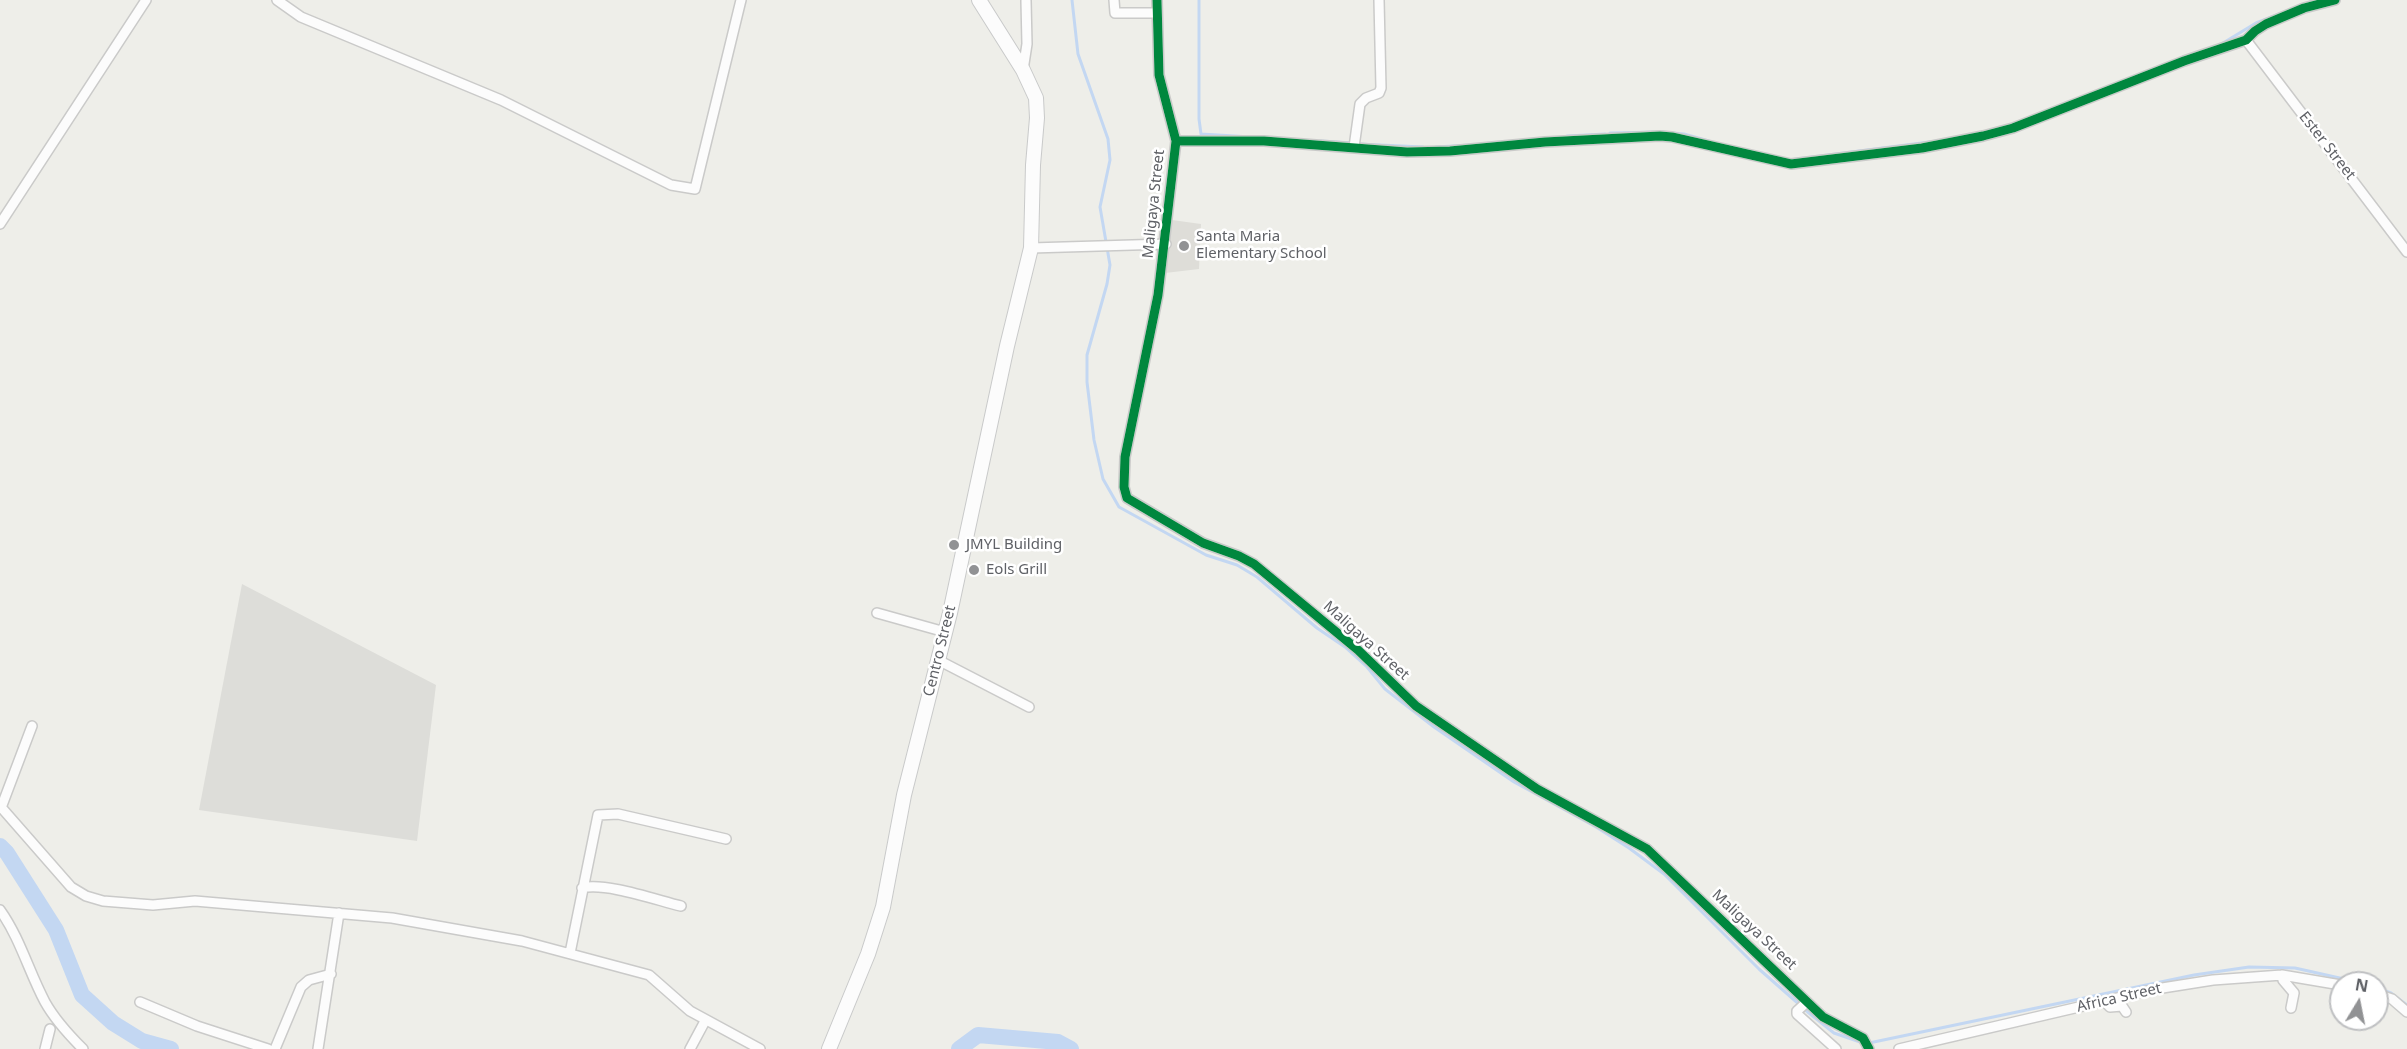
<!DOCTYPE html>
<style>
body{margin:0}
#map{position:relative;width:2407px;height:1049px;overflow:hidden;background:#eeeee9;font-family:"Noto Sans",sans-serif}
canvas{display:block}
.north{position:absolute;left:2329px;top:971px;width:60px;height:60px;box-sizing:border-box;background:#fff;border:2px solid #bfc0c2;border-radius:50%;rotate:10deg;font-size:16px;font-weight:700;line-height:24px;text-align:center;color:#5f6166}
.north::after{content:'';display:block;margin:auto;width:21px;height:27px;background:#919294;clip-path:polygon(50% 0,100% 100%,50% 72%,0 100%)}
</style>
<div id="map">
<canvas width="2407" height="1049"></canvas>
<div class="north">N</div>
</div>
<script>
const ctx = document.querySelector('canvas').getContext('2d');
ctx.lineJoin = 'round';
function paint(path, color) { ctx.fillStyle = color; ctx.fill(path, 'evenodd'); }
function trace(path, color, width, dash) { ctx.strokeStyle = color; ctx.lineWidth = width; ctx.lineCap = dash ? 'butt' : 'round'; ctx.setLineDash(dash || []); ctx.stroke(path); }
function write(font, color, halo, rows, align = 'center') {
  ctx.font = font + ' "Noto Sans",sans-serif'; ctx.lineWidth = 5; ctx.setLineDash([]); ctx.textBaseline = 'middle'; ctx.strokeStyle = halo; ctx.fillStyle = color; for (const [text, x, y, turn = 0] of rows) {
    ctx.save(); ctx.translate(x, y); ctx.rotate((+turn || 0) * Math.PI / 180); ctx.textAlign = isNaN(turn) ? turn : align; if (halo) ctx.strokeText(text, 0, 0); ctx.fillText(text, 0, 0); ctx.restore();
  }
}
paint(new Path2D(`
 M 242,584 L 436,685 L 417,841 L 199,810 Z`), '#ddddd9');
paint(new Path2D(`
 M 1172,220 L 1201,224 L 1199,269 L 1165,273 Z`), '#deddd8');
trace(new Path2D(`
 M 1072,0 L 1078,54 L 1108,139 L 1110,160 L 1100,207 L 1110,265 L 1107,284 L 1087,355 L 1087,382 L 1094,440 L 1103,479 L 1119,507 L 1206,555 L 1237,565 L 1257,577 L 1317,628 L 1345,647 L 1367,667 L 1385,689 L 1434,727 L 1514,782 L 1596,827 L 1629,848 L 1664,874 L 1759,969 L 1809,1013 L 1834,1033 L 1863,1043
 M 1199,0 L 1199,119 L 1201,134 L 1251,137
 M 2223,43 L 2256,23 L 2315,0
 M 1663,132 L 1684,134 L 1709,141
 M 1610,133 L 1657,132
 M 1567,136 L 1605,134
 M 1321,141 L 1353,143
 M 1359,144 L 1423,147
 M 1436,147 L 1471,145
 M 1789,160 L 1937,141
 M 2377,988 L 2391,993 L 2407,1005
 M 1869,1043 L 2194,975 L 2249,967 L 2295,968 L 2362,983`), '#c3d7f2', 3);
trace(new Path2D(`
 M 0,846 L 7,853 L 56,930 L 82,995 L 113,1023 L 142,1041 L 171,1049
 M 959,1049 L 978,1035 L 1058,1042 L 1071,1049`), '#c3d7f2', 16);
const street = new Path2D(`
 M 277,0 L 301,17 L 501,100 L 671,185 L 695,189 L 741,0
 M 1114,0 L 1115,13 L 1157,13
 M 1157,0 L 1159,75 L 1176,141 L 1158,295 L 1125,457 L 1124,487 L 1127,498 L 1203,543 L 1239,556 L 1254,564 L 1358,650 L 1416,706 L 1537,789 L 1647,849 L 1823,1017 L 1863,1038 L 1869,1049
 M 2246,40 L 2407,252
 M 1023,70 L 1027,44 L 1026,1
 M 1176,141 L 1264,141 L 1407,152 L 1450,151 L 1545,142 L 1660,136 L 1672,137 L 1791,164 L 1922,148 L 1983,136 L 2013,128 L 2184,61 L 2246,40 L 2255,31 L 2266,24 L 2304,8 L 2335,0
 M 1354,147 L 1360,104 L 1366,98 L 1379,93 L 1381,88 L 1379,0
 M 0,224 L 146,0
 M 1031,248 L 1166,244
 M 877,613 L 945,632
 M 938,660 L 1029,707
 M 0,806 L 71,887 L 86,896 L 103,901 L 153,905 L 195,901 L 392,918 L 522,941 L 649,975 L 690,1011 L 760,1049
 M 1,808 L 32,726
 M 582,888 C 605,882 656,900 681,906
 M 0,910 C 20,938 29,972 45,1002 C 55,1020 69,1035 83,1049
 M 570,953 L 598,815 L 618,814 L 726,839
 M 2282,975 L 2283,980 L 2294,993 L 2291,1008
 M 2377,994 L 2392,999 L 2407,1012
 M 2104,1001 L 2110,1007 L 2122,1006 L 2126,1012
 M 140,1002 L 197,1026 L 268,1049
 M 1807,1002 L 1797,1011 L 1797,1014 L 1836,1049
 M 45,1049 L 50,1029
 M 275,1049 L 301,987 L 309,980 L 331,974
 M 318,1049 L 339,913
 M 690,1049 L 705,1021
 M 1899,1049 L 2156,989 L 2213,980 L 2282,975 L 2341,985`);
const secondary = new Path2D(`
 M 829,1049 L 868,954 L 883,907 L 904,795 L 950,613 L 1007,346 L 1031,248 L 1033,165 L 1037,118 L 1036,98 L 1023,70 L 979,0`);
trace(street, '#cacac9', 12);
trace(secondary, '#c9caca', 16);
trace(street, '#fcfcfc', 9);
trace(secondary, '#fcfcfc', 14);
trace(new Path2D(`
 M 1157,0 L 1159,75 L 1176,141 L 1158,295 L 1125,457 L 1124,487 L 1127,498 L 1203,543 L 1239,556 L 1254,564 L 1358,650 L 1416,706 L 1537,789 L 1647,849 L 1823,1017 L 1863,1038 L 1869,1049
 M 1176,141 L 1264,141 L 1407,152 L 1450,151 L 1545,142 L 1660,136 L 1672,137 L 1791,164 L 1922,148 L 1983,136 L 2013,128 L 2184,61 L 2246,40 L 2255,31 L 2266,24 L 2304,8 L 2335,0`), '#00873e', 9);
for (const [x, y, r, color] of [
 [1184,246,6,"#919294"],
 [954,545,6,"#919294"],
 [974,570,6,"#919294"]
]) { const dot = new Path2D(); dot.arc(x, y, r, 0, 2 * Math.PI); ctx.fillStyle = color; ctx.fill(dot); trace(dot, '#fff', 2); }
write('15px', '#5f6166', '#fff', [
 ["Ester Street",2327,146,52],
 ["Maligaya Street",1154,204,-84],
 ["Maligaya Street",1366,641,42],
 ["Centro Street",940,651,-76],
 ["Maligaya Street",1754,930,43],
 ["Africa Street",2119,998,-13]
]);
write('15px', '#5f6166', '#fff', [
 ["Santa Maria",1196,237],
 ["Elementary School",1196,254],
 ["JMYL Building",966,545],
 ["Eols Grill",986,570]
], 'left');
</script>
